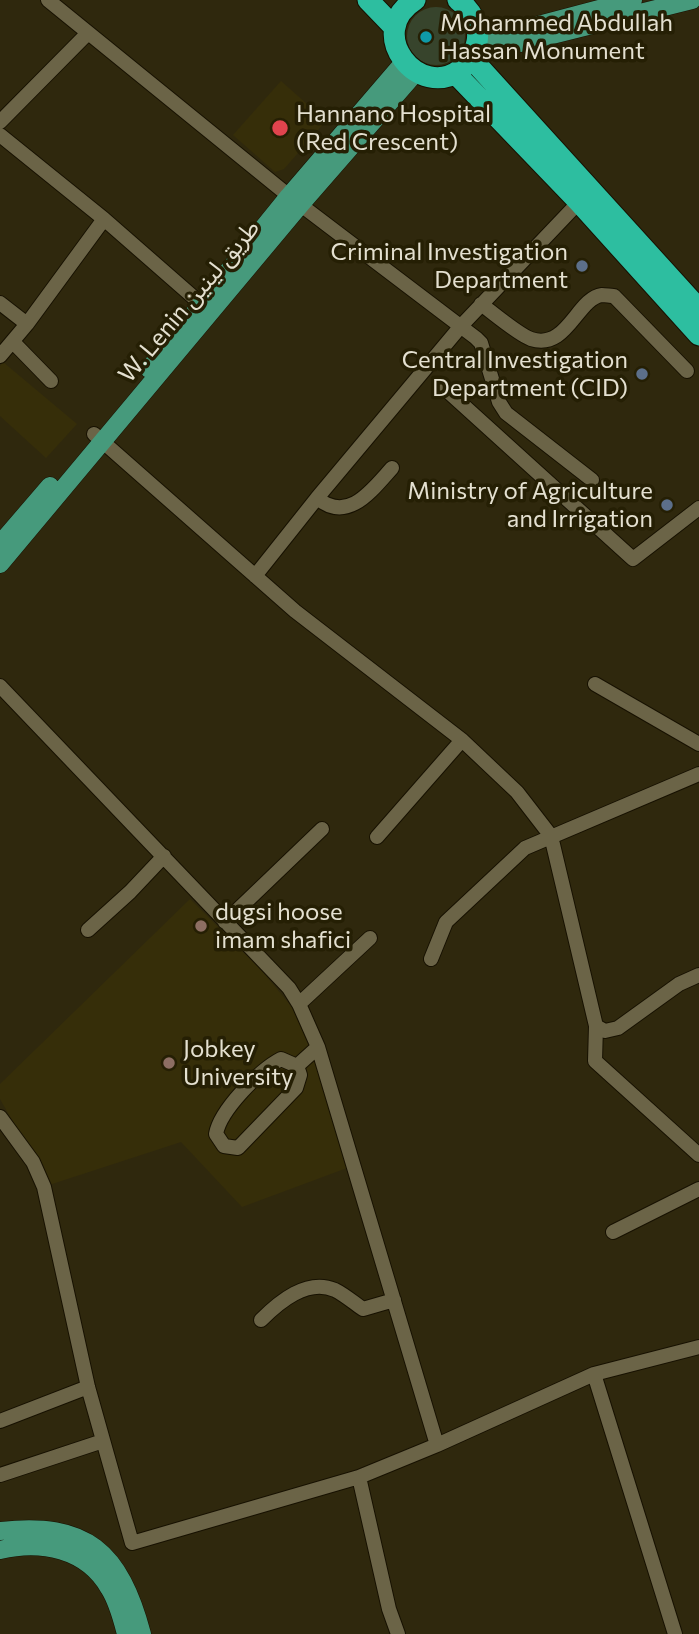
<!DOCTYPE html>
<meta charset="utf-8">
<style>
body{margin:0}
canvas{display:block;background:#2f280d}
</style>
<canvas width="699" height="1634"></canvas>
<script>
const ctx = document.querySelector('canvas').getContext('2d');
ctx.lineJoin = 'round';
function paint(path, color) { ctx.fillStyle = color; ctx.fill(path, 'evenodd'); }
function trace(path, color, width, dash) { ctx.strokeStyle = color; ctx.lineWidth = width; ctx.lineCap = dash ? 'butt' : 'round'; ctx.setLineDash(dash || []); ctx.stroke(path); }
function write(font, color, halo, rows, align = 'center') {
  ctx.font = font + ' Commissioner,"Noto Sans Arabic",sans-serif'; ctx.lineWidth = 7; ctx.setLineDash([]); ctx.textBaseline = 'middle'; ctx.strokeStyle = halo; ctx.fillStyle = color; for (const [text, x, y, turn = 0] of rows) {
    ctx.save(); ctx.translate(x, y); ctx.rotate((+turn || 0) * Math.PI / 180); ctx.textAlign = isNaN(turn) ? turn : align; if (halo) ctx.strokeText(text, 0, 0); ctx.fillText(text, 0, 0); ctx.restore();
  }
}
paint(new Path2D(`
 M 281,81 L 326,121 L 284,169 L 275,172 L 233,135 Z
 M 3,362 L 77,424 L 46,458 L 0,416 L 0,366 Z
 M 190,899 L 262,971 L 295,1011 L 310,1042 L 347,1168 L 242,1207 L 181,1142 L 49,1185 L 0,1099 L 0,1084 Z`), '#362e09');
paint(new Path2D(`
 M407 36a29 29 0 1 1 58 0a29 29 0 1 1-58 0Z`), '#37442c');
const minor = new Path2D(`
 M 48,0 L 289,196 L 476,338 L 481,343 L 499,402 L 506,413 L 592,480
 M 0,122 L 88,33
 M 0,135 L 104,219 L 208,310
 M 0,303 L 27,324
 M 481,304 C 493,313 519,335 531,339 C 567,351 577,298 602,295 C 606,295 610,296 614,296 L 687,371
 M 13,342 L 51,381
 M 0,356 L 27,324 L 104,219
 M 442,386 L 633,559 L 699,508
 M 94,434 L 295,611 L 462,740 L 517,792 L 551,836 L 596,1026 L 605,1031 L 618,1028 L 679,984 L 699,975
 M 317,498 C 348,524 372,490 392,468
 M 255,576 L 317,498 L 461,326 L 579,202
 M 595,684 L 699,744
 M 0,686 L 289,988 L 299,1004 L 318,1047 L 437,1445
 M 377,837 L 462,740
 M 225,922 L 322,829
 M 88,930 L 130,892 L 164,856
 M 431,959 L 446,922 L 525,848 L 699,774
 M 299,1004 L 370,938
 M 596,1026 L 595,1061 L 699,1155
 M 297,1066 L 281,1059 C 260,1070 220,1110 216,1134 L 224,1146 L 238,1148 L 296,1088 L 300,1075 L 297,1066 L 318,1047
 M 0,1117 L 33,1162 L 44,1187 L 88,1387 L 132,1543 L 359,1477
 M 613,1232 L 699,1189
 M 261,1320 C 279,1302 307,1278 335,1290 C 345,1295 354,1303 363,1309 L 394,1300
 M 0,1421 L 88,1387
 M 0,1475 L 103,1441
 M 398,1634 L 389,1609 L 359,1477 L 437,1445 L 594,1374
 M 675,1634 L 594,1374 L 699,1347`);
const major = new Path2D(`
 M 477,28 L 494,32 L 516,31 L 633,0
 M 476,47 L 520,43 L 692,0
 M 149,369 L 289,196 L 404,62
 M 0,544 L 50,486
 M 0,564 L 301,204 L 416,72
 M 0,1531 C 87,1521 120,1552 142,1634
 M 0,1550 C 41,1540 87,1549 109,1588 C 118,1602 122,1619 126,1634`);
const highway = new Path2D(`
 M 368,0 L 394,27
 M 415,0 C 363,33 420,102 461,69 C 470,62 475,53 477,42 C 480,25 471,10 458,0
 M 471,58 L 699,309
 M 455,73 L 579,202 L 699,335`);
trace(minor, '#171100', 16);
trace(major, '#171100', 19);
trace(highway, '#171100', 23);
trace(minor, '#6b6447', 14);
trace(major, '#469a7c', 18);
trace(highway, '#2dbea0', 21);
for (const [x, y, r, color] of [
 [426,37,7,"#0f9aa8"],
 [280,128,9,"#e0444e"],
 [582,266,7,"#5c6f8a"],
 [642,374,7,"#5c6f8a"],
 [667,505,7,"#5c6f8a"],
 [201,926,7,"#8d6e63"],
 [169,1063,7,"#8d6e63"]
]) { const dot = new Path2D(); dot.arc(x, y, r, 0, 2 * Math.PI); ctx.fillStyle = color; ctx.fill(dot); trace(dot, '#251f04', 2.5); }
write('24px', '#e4e0d0', '#251f04', [
 ["Mohammed Abdullah",440,23],
 ["Hassan Monument",440,51],
 ["Hannano Hospital",296,114],
 ["(Red Crescent)",296,142],
 ["Criminal Investigation",568,252,"right"],
 ["Department",568,280,"right"],
 ["Central Investigation",628,360,"right"],
 ["Department (CID)",628,388,"right"],
 ["Ministry of Agriculture",653,491,"right"],
 ["and Irrigation",653,519,"right"],
 ["dugsi hoose",215,912],
 ["imam shafici",215,940],
 ["Jobkey",183,1049],
 ["University",183,1077]
], 'left');
write('24px', '#e4e0d0', '#251f04', [
 ["W. Lenin طريق لينين",189,301,-50]
]);
</script>
